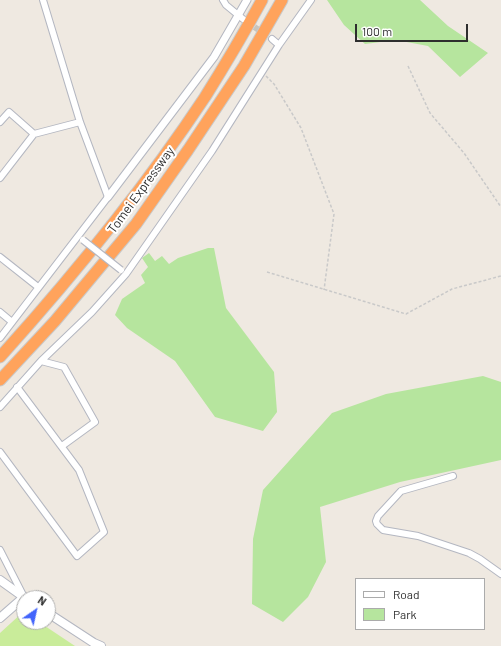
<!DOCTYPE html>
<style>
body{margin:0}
#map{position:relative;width:501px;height:646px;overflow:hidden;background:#efe9e1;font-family:Barlow,sans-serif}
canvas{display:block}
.legend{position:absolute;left:355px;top:578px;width:130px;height:52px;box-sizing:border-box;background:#fff;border:1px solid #ababab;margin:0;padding:5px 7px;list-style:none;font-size:12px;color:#2e2e2e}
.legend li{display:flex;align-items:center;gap:8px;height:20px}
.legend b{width:20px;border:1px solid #ababab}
.north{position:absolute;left:16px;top:590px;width:40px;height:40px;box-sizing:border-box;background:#fff;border:1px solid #ababab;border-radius:50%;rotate:34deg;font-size:11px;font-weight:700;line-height:16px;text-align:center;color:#2e2e2e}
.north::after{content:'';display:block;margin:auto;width:14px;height:18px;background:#4264fb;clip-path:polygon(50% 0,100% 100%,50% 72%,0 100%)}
.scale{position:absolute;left:355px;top:24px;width:113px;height:18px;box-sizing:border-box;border:2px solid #2e2e2e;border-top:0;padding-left:5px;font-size:12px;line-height:14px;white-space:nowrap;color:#2e2e2e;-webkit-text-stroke:3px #fff;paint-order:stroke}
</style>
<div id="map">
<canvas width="501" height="646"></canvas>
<ul class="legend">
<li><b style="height:5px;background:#fff"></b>Road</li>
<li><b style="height:11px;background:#b6e59e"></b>Park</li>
</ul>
<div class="north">N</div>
<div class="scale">100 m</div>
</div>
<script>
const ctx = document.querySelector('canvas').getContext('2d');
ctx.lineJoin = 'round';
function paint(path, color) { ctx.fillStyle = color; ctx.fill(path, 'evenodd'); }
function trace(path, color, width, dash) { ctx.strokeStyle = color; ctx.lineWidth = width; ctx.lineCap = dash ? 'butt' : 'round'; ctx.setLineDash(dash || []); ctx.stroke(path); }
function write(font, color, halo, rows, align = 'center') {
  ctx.font = font + ' Barlow,sans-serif'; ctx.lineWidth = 4; ctx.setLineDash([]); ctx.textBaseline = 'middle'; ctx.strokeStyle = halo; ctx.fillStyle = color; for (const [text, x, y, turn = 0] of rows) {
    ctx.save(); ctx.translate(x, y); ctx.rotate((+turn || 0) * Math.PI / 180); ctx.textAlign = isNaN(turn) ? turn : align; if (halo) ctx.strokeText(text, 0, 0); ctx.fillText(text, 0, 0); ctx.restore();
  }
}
paint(new Path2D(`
 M 327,0 L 420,0 L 448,26 L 488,53 L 460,77 L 428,46 L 396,40 L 365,44 L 344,25 Z
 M 208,248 L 214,248 L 226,308 L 274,372 L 277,412 L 263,431 L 215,417 L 175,361 L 127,328 L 115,315 L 122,299 L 145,283 L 141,275 L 148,267 L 142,258 L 149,253 L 155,261 L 162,256 L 169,264 L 178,258 Z
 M 483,376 L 501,382 L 501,460 L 400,482 L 320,507 L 326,562 L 308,597 L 283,622 L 252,604 L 253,539 L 263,490 L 332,413 L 386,394 Z`), '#b6e59e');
paint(new Path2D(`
 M 23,612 L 24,622 L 39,622 L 75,646 L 0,646 L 0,633 Z`), '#c9ec9a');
trace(new Path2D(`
 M 247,22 L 272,39`), '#c8c4bd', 6, [6, 3]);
const minor = new Path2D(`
 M 223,0 L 226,5 L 243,19
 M 272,39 L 279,45
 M 0,122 L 9,112 L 34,134
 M 0,178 L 34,134 L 80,122
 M 0,257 L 38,287
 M 0,312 L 12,322
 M 0,338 L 108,197 L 80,122 L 43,0
 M 41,361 L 64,367 L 95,422 L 62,446
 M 0,407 L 41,361 L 92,312 L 126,274 L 212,151 L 279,45 L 311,0
 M 0,452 L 77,556 L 104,532 L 79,470 L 17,387
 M 453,476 L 401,491 L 378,516 L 376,521 L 377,524 L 383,530 L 418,536 L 469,553 L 480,559 L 501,574
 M 0,550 L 23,595`);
const tertiary = new Path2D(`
 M 108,197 L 214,57 L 247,0`);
const secondary = new Path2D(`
 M 0,580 L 25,598
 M 48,613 L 94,643 L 101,646
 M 0,618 L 24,597`);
const motorway = new Path2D(`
 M 0,357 C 74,275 144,189 205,97 C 225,65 244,33 262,0
 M 0,380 L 55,321 L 136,224 L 188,150 L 244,66 L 282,0`);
trace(minor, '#b4b7c1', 8);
trace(tertiary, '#b4b7c1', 9);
trace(secondary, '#b4b7c1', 10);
trace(motorway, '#c9c9c9', 13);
trace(new Path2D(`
 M 408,66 L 430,113 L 464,153 L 501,207
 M 266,76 L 274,84 L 301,128 L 334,214 L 324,290
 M 267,272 L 406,314 L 452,289 L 501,276`), '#c9c9c9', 1.5, [3, 2]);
trace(minor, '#fff', 6);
trace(tertiary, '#fff', 7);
trace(secondary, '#fff', 8);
trace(motorway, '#ffa35c', 11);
const minorBridge = new Path2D(`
 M 83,240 L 121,270`);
trace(minorBridge, '#b4b7c1', 8, []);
trace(minorBridge, '#fff', 6);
write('13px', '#2e2e2e', '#fff', [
 ["Tomei Expressway",141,190,-54]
]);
</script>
